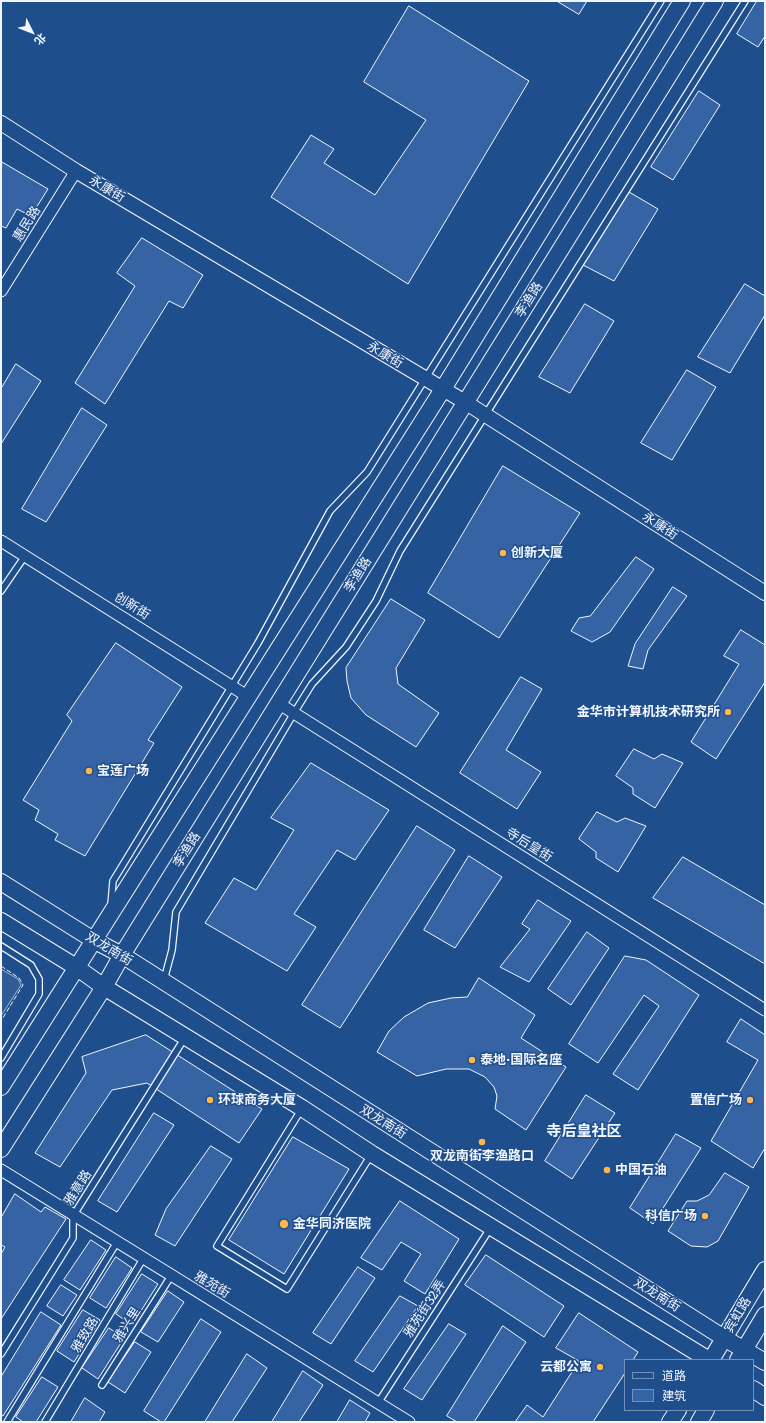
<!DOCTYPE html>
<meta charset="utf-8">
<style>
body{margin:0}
#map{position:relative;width:766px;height:1423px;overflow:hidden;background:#1f4e8c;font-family:Literata,"Noto Sans SC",serif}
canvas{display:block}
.frame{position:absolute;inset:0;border:2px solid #f2f6ff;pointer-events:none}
.legend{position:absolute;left:624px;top:1359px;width:130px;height:52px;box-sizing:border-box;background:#1f4e8c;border:1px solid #7391ba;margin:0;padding:5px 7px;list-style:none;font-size:12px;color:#f2f6ff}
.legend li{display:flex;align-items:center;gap:8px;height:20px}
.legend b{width:20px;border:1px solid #7391ba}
.north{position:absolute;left:12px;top:12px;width:40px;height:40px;-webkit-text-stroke:3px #1f4e8c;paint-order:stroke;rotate:132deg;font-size:11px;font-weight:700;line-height:16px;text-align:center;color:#f2f6ff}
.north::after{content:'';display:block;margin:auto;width:14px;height:18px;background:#f2f6ff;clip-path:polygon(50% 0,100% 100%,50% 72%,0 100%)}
</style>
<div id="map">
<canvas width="766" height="1423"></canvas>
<div class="frame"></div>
<ul class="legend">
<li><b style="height:5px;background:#1f4e8c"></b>道路</li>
<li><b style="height:11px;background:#3563a3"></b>建筑</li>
</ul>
<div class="north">北</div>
</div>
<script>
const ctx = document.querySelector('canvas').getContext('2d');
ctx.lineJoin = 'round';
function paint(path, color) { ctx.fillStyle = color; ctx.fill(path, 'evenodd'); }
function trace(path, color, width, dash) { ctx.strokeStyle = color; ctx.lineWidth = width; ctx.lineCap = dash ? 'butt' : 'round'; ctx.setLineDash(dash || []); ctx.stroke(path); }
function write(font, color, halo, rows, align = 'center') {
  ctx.font = font + ' Literata,"Noto Sans SC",serif'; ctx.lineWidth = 3; ctx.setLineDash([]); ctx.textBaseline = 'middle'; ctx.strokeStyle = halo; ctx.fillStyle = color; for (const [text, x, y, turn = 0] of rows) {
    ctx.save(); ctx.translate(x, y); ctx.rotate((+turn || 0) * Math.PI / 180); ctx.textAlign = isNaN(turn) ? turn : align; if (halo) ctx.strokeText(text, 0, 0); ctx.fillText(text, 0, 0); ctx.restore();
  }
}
const built = new Path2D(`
 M 1,969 L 18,979 L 21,985 L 1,1016 Z`);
paint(built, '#305b95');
trace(built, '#a8bbd7', 1);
const building = new Path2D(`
 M 557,1 L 587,1 L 579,14 Z
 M 757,1 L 765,1 L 765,36 L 758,47 L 737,34 Z
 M 409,6 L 529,81 L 408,284 L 271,197 L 311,135 L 334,149 L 324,163 L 375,195 L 426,120 L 364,82 Z
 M 699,91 L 720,105 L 673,180 L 651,167 Z
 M 2,162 L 48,189 L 31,216 L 17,209 L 6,228 L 1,226 Z
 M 629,192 L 658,209 L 614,281 L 583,265 Z
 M 142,238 L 203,275 L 183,308 L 169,301 L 105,404 L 75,383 L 135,286 L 117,273 Z
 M 745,284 L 765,296 L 765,315 L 730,373 L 698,357 Z
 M 585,304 L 614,321 L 570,393 L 539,377 Z
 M 16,364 L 41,381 L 1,444 L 1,389 Z
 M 687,370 L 716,387 L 672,460 L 641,443 Z
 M 82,408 L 107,425 L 46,522 L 22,509 Z
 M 503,466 L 580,513 L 499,638 L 428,593 Z
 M 636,557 L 654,569 L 610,632 L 592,642 L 571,631 L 579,618 L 590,616 Z
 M 673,587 L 687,596 L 648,650 L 643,669 L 628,666 L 635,644 Z
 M 391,599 L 425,620 L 396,668 L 398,684 L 439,713 L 416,747 L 366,715 L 351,698 L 347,681 L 346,668 Z
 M 741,630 L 765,645 L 765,682 L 716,759 L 691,742 L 739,664 L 724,656 Z
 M 116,643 L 182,687 L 148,740 L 154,743 L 85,856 L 55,840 L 58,834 L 35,820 L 39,810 L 23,800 L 72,721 L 67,715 Z
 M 521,677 L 542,689 L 506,750 L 541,772 L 517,809 L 460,773 Z
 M 634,749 L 654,759 L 662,754 L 683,763 L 655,808 L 633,794 L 633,788 L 616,776 Z
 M 311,763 L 389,810 L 355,860 L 337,850 L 294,914 L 316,927 L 287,971 L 205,923 L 234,878 L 256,890 L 294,830 L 271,818 Z
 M 597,812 L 617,822 L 625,818 L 646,826 L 618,872 L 596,858 L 596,852 L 579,839 Z
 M 417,826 L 455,850 L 340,1028 L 302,1005 Z
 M 469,856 L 502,877 L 455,948 L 424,930 Z
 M 683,857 L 765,905 L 765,964 L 653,898 Z
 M 538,900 L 571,921 L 529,982 L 500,967 L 530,929 L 522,924 Z
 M 587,932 L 609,948 L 571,1005 L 548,989 Z
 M 625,956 L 646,960 L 699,995 L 638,1090 L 613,1074 L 659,1006 L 644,995 L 598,1063 L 569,1044 Z
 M 479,978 L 535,1015 L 521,1038 L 566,1067 L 526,1130 L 495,1109 L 497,1096 L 494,1087 L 485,1077 L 469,1069 L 446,1069 L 417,1076 L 377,1052 L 389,1031 L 404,1017 L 428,1003 L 451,998 L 467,997 Z
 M 741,1019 L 765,1035 L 765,1148 L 753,1168 L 711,1141 L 758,1060 L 727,1042 Z
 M 146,1035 L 262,1109 L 239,1143 L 147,1083 L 112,1090 L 60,1167 L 35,1153 L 86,1073 L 82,1057 Z
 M 586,1095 L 615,1113 L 572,1179 L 545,1161 Z
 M 154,1113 L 174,1125 L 117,1212 L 98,1201 Z
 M 676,1134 L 701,1148 L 653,1224 L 630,1208 Z
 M 293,1137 L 349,1169 L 284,1274 L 229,1240 Z
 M 211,1146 L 232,1159 L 175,1246 L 155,1235 L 166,1209 Z
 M 725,1173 L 749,1187 L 718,1241 L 707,1247 L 691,1246 L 668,1231 L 687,1201 L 697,1201 L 709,1195 Z
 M 15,1194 L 41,1212 L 45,1207 L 66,1219 L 1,1319 L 1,1254 L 5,1247 L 1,1245 L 1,1218 Z
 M 400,1201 L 459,1239 L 425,1294 L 404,1281 L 421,1254 L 401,1242 L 382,1270 L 361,1258 Z
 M 91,1240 L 106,1250 L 80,1290 L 64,1280 Z
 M 486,1255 L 564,1306 L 544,1337 L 465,1285 Z
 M 116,1257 L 132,1268 L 106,1308 L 90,1298 Z
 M 358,1267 L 375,1278 L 331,1344 L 313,1333 Z
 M 142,1274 L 158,1284 L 132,1325 L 116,1314 Z
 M 61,1285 L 77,1295 L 63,1316 L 47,1306 Z
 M 168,1291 L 184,1302 L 158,1342 L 141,1332 Z
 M 400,1296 L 418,1306 L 373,1372 L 355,1361 Z
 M 83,1310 L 100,1320 L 74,1362 L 57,1351 Z
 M 41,1312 L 61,1325 L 3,1416 L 1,1415 L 1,1377 Z
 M 579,1313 L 638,1352 L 633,1360 L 625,1360 L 625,1373 L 593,1422 L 515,1422 L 527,1405 L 543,1417 L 579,1361 L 556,1348 Z
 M 201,1319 L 221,1332 L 164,1422 L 161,1422 L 144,1411 Z
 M 449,1324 L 466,1334 L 422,1400 L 404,1389 Z
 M 503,1326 L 526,1342 L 474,1422 L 457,1422 L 447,1416 Z
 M 109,1328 L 124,1338 L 98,1379 L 82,1368 Z
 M 135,1342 L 151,1352 L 125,1393 L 108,1382 Z
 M 247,1354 L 267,1368 L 232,1422 L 205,1422 Z
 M 303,1371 L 323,1385 L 299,1422 L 272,1422 Z
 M 42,1377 L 58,1387 L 36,1422 L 23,1422 L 16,1417 Z
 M 85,1398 L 105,1412 L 99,1422 L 71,1422 Z
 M 350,1400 L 370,1413 L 365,1422 L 337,1422 Z`);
paint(building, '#3563a3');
trace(building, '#f2f6ff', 1);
const service = new Path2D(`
 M 1,591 L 25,556
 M 111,905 L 113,881 L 258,643 L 330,511 L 367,472 L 661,1
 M 1,946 L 31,965 L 39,979 L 39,994 L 1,1058
 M 164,980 L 172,950 L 176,912 L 294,713 L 312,684 L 346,647 L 376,601 L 400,551 L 745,1
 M 301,1110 L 217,1246 L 287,1289 L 371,1155
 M 1,1354 L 73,1238 L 73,1216 L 184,1039
 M 102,1385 L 171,1276
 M 378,1403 L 491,1227
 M 7,1422 L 117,1242
 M 45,1422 L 143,1259`);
const minor = new Path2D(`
 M 1,291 L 76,171
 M 1,541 L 247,696
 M 278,703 L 765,1010
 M 1,1170 L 409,1422`);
const tertiary = new Path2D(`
 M 1,123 L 76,171 L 465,402 L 765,593`);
const secondary = new Path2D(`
 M 1,882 L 95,941 L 122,955 L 724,1338 L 765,1362
 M 1,921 L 76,967 L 104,987 L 302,1108 L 372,1154 L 709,1360
 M 1,1087 L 443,389 L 682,1
 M 1,1149 L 104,987 L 122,955 L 715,1
 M 711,1360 L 765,1270
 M 738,1360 L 765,1315
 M 753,1389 L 765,1397
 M 670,1422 L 678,1410
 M 699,1422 L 706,1410`);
trace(service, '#f2f6ff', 8);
trace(minor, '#f2f6ff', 13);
trace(tertiary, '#f2f6ff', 16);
trace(secondary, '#f2f6ff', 18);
trace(service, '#1f4e8c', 5.5);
trace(minor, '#1f4e8c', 11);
trace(tertiary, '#1f4e8c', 14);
trace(secondary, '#1f4e8c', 16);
trace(new Path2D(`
 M 1,966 L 19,978 L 23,985 L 1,1021`), '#f2f6ff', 1, [5, 2]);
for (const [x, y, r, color] of [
 [503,553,4,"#ffb74d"],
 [728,712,4,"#ffb74d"],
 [89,771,4,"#ffb74d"],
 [472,1060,4,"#ffb74d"],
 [210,1100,4,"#ffb74d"],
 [750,1100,4,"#ffb74d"],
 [482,1142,4,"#ffb74d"],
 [607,1170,4,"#ffb74d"],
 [705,1216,4,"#ffb74d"],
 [284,1224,5,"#ffb74d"],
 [600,1367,4,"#ffb74d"]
]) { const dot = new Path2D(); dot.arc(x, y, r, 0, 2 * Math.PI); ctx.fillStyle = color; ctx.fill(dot); trace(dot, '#1f4e8c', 1.5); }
write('13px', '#f2f6ff', '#1f4e8c', [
 ["永康街",107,189,31],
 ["惠民路",27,224,-58],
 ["李渔路",529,300,-58],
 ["永康街",385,355,31],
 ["永康街",660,526,33],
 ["李渔路",358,575,-58],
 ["创新街",132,606,32],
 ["寺后皇街",529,845,32],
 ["李渔路",187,850,-58],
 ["双龙南街",109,949,31],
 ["双龙南街",383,1122,32],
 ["雅意路",78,1188,-58],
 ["雅苑街",212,1285,31],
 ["双龙南街",657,1295,32],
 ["雅苑街32弄",425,1309,-57],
 ["宾虹路",738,1315,-59],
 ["雅兴里",127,1325,-58],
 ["雅致路",85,1335,-59]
]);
write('bold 13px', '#f2f6ff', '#1f4e8c', [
 ["创新大厦",511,553],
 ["金华市计算机技术研究所",720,712,"right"],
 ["宝莲广场",97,771],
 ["泰地·国际名座",480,1060],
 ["环球商务大厦",218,1100],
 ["置信广场",742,1100,"right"],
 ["双龙南街李渔路口",482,1156,"center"],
 ["中国石油",615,1170],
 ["科信广场",697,1216,"right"],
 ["金华同济医院",293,1224],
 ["云都公寓",592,1367,"right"]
], 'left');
write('bold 15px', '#f2f6ff', '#1f4e8c', [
 ["寺后皇社区",584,1132]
]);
</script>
